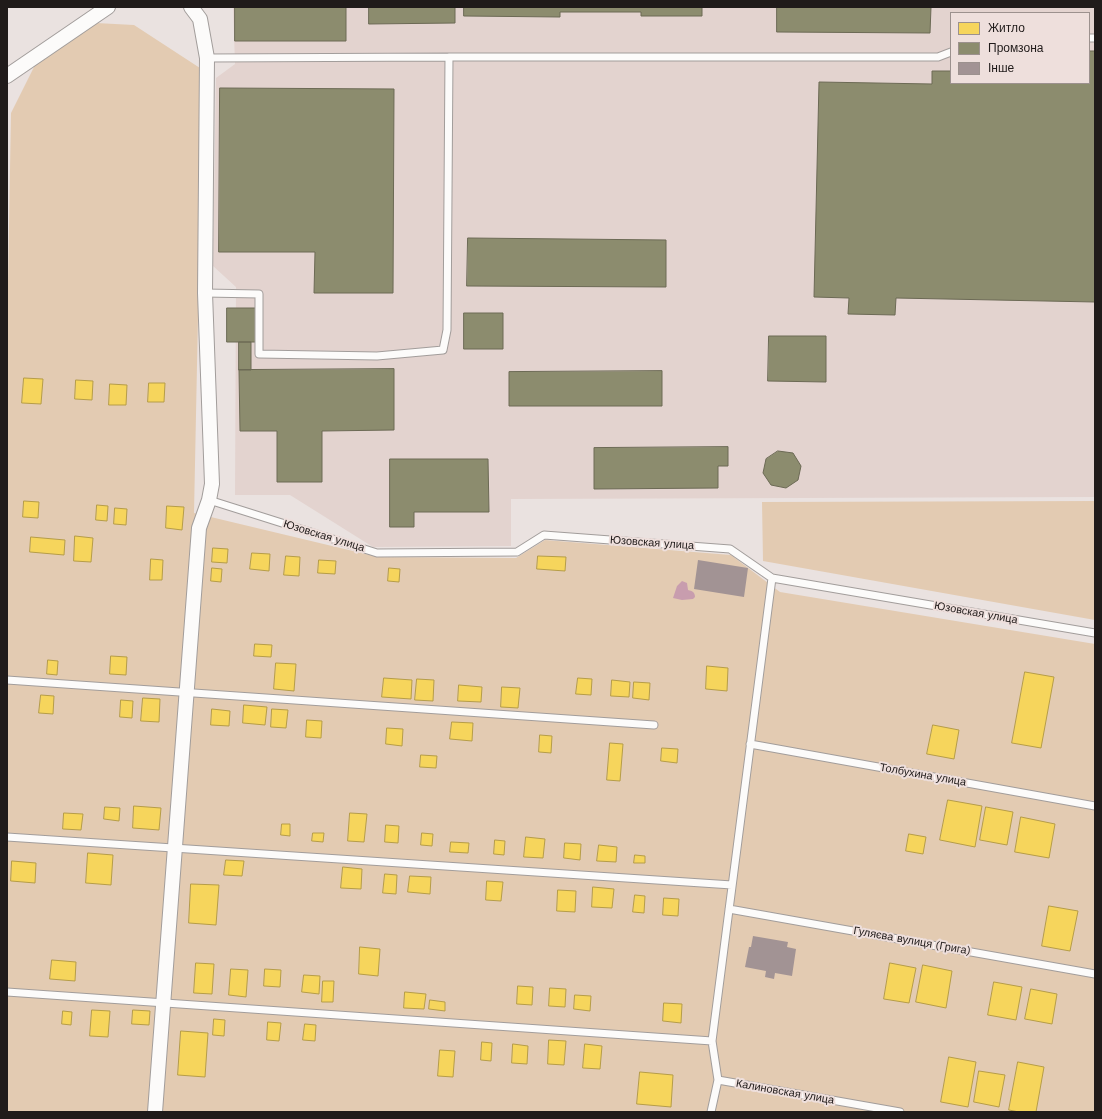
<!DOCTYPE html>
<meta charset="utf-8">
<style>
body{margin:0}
#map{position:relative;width:1102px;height:1119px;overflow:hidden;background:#eae2e0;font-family:"Work Sans",sans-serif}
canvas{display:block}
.frame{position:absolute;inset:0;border:8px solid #201b1a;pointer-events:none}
.legend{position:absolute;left:950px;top:12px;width:140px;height:72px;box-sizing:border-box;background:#eedfdc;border:1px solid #9c918e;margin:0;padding:5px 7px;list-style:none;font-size:12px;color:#201b1a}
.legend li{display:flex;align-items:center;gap:8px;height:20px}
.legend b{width:20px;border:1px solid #9c918e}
</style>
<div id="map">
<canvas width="1102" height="1119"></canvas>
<div class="frame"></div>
<ul class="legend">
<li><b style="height:11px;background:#f6d55c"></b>Житло</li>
<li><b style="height:11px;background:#8c8c6e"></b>Промзона</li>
<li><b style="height:11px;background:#a29394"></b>Інше</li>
</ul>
</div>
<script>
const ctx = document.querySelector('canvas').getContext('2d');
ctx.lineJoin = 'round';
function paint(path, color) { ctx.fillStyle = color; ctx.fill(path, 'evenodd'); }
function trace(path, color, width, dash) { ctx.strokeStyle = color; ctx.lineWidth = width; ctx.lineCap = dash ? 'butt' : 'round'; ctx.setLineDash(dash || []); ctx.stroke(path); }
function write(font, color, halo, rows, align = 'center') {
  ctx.font = font + ' "Work Sans",sans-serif'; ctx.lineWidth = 4; ctx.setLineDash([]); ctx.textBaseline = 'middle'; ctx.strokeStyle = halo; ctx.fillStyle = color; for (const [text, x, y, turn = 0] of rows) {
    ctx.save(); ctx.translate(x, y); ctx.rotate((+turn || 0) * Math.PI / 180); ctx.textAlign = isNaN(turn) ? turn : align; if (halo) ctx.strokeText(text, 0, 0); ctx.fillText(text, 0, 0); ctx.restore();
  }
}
paint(new Path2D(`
 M 233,7 L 1095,7 L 1095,497 L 511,499 L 511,546 L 373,547 L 290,495 L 235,495 L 236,287 L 213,266 L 216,78 L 235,64 ZM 951,13 L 1089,13 L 1089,83 L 951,83 Z`), '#e3d3cf');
paint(new Path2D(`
 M 96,23 L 134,25 L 203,70 L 194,513 L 378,557 L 516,558 L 545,540 L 731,555 L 780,592 L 1095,644 L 1095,1112 L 7,1112 L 7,340 L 11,113 L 35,65 Z
 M 1095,501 L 1095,620 L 763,561 L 762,502 Z`), '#e3cbb2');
paint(new Path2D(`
 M 682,581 L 687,583 L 688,590 C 692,591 695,592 695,597 L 693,599 L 682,600 L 673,598 L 677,586 Z`), '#c89dae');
const homes = new Path2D(`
 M 24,378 L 43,379 L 41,404 L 22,403 Z
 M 76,380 L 93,381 L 92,400 L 75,399 Z
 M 149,383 L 165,383 L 164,402 L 148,402 Z
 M 110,384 L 127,385 L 126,405 L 109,405 Z
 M 24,501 L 39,502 L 38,518 L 23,517 Z
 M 97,505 L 108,506 L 107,521 L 96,520 Z
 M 167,506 L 184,507 L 182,530 L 166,528 Z
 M 115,508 L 127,509 L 126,525 L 114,524 Z
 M 75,536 L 93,538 L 91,562 L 74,561 Z
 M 31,537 L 65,540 L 64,555 L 30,552 Z
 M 213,548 L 228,549 L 227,563 L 212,562 Z
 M 252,553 L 270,554 L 269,571 L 250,569 Z
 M 286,556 L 300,557 L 299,576 L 284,575 Z
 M 538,556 L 566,557 L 565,571 L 537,569 Z
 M 151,559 L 163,560 L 162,580 L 150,580 Z
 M 319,560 L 336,561 L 335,574 L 318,573 Z
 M 212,568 L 222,569 L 221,582 L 211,581 Z
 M 389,568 L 400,569 L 399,582 L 388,581 Z
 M 255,644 L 272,645 L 271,657 L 254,656 Z
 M 111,656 L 127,657 L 126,675 L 110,674 Z
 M 48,660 L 58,661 L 57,675 L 47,674 Z
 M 276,663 L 296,664 L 294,691 L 274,689 Z
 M 707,666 L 728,668 L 727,691 L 706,689 Z
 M 1025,672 L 1054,677 L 1041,748 L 1012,743 Z
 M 384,678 L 412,680 L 411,699 L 382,697 Z
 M 578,678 L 592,679 L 591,695 L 576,694 Z
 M 417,679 L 434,680 L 433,701 L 415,700 Z
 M 612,680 L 630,682 L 629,697 L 611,696 Z
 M 634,682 L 650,683 L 649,700 L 633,698 Z
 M 459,685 L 482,687 L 481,702 L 458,701 Z
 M 502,687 L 520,688 L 518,708 L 501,707 Z
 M 41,695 L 54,696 L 53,714 L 39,713 Z
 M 143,698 L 160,699 L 159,722 L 141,721 Z
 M 121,700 L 133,701 L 132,718 L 120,717 Z
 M 244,705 L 267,707 L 265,725 L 243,723 Z
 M 212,709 L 230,711 L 229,726 L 211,725 Z
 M 272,709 L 288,710 L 286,728 L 271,727 Z
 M 307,720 L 322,721 L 321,738 L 306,737 Z
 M 452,722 L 473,723 L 472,741 L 450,739 Z
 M 933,725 L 959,730 L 954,759 L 927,754 Z
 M 387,728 L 403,729 L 402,746 L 386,744 Z
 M 540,735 L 552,736 L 551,753 L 539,752 Z
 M 610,743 L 623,744 L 620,781 L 607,780 Z
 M 662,748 L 678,749 L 677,763 L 661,761 Z
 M 421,755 L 437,756 L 436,768 L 420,767 Z
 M 948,800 L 982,806 L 975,847 L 940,840 Z
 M 134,806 L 161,808 L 159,830 L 133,828 Z
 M 105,807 L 120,808 L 119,821 L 104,819 Z
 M 986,807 L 1013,812 L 1007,845 L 980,840 Z
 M 64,813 L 83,814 L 81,830 L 63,829 Z
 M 350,813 L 367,814 L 364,842 L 348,841 Z
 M 1021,817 L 1055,824 L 1049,858 L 1015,852 Z
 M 282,824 L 290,824 L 290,836 L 281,835 Z
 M 386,825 L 399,826 L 398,843 L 385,842 Z
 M 313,833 L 324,833 L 323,842 L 312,841 Z
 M 422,833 L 433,834 L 432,846 L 421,845 Z
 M 909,834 L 926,837 L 923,854 L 906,851 Z
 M 526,837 L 545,839 L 543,858 L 524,857 Z
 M 495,840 L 505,841 L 504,855 L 494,854 Z
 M 451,842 L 469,843 L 468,853 L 450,852 Z
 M 565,843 L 581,844 L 580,860 L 564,858 Z
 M 599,845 L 617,847 L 616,862 L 597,861 Z
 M 88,853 L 113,855 L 111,885 L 86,883 Z
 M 635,855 L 645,856 L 645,863 L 634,863 Z
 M 226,860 L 244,861 L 242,876 L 224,875 Z
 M 12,861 L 36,863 L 35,883 L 11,881 Z
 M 343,867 L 362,869 L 361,889 L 341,888 Z
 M 385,874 L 397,875 L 396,894 L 383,893 Z
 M 410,876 L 431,877 L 430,894 L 408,892 Z
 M 487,881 L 503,882 L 501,901 L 486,900 Z
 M 191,884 L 219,885 L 216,925 L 189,923 Z
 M 593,887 L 614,889 L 612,908 L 592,907 Z
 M 558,890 L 576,891 L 575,912 L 557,911 Z
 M 635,895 L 645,896 L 644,913 L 633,912 Z
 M 664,898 L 679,899 L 678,916 L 663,915 Z
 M 1049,906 L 1078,911 L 1070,951 L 1042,946 Z
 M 360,947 L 380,949 L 378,976 L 359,974 Z
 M 52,960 L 76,962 L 75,981 L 50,979 Z
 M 196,963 L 214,964 L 212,994 L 194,993 Z
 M 890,963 L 916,968 L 909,1003 L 884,999 Z
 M 923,965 L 952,971 L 946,1008 L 916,1002 Z
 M 231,969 L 248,970 L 246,997 L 229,995 Z
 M 265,969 L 281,970 L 280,987 L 264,986 Z
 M 304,975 L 320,976 L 319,994 L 302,992 Z
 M 323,981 L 334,981 L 333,1002 L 322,1002 Z
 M 994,982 L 1022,987 L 1016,1020 L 988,1015 Z
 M 518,986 L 533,987 L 532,1005 L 517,1004 Z
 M 550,988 L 566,989 L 565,1007 L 549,1006 Z
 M 1031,989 L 1057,994 L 1052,1024 L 1025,1019 Z
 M 405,992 L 426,994 L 424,1009 L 404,1008 Z
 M 575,995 L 591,996 L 590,1011 L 574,1009 Z
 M 430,1000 L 445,1002 L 445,1011 L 429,1009 Z
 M 664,1003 L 682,1004 L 681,1023 L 663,1021 Z
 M 92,1010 L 110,1011 L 108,1037 L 90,1036 Z
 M 133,1010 L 150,1011 L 149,1025 L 132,1024 Z
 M 63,1011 L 72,1012 L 71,1025 L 62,1024 Z
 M 214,1019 L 225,1020 L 224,1036 L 213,1035 Z
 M 268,1022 L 281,1023 L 279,1041 L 267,1040 Z
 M 305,1024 L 316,1025 L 315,1041 L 303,1040 Z
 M 181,1031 L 208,1033 L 205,1077 L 178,1075 Z
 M 549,1040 L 566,1041 L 564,1065 L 548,1064 Z
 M 482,1042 L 492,1043 L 491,1061 L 481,1060 Z
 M 513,1044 L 528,1046 L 527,1064 L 512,1063 Z
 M 585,1044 L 602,1046 L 600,1069 L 583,1068 Z
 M 440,1050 L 455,1051 L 453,1077 L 438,1076 Z
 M 949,1057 L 976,1062 L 968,1107 L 941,1102 Z
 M 1018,1062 L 1044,1067 L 1036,1112 L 1019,1112 L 1009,1110 Z
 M 979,1071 L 1005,1075 L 999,1107 L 974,1102 Z
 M 640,1072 L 673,1075 L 671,1107 L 637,1104 Z`);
paint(homes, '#f6d55c');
trace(homes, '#b69d48', 1);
const industry = new Path2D(`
 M 235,7 L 346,7 L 346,41 L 235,41 Z
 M 369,7 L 455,7 L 455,23 L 369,24 Z
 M 464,7 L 702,7 L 702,16 L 641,16 L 641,12 L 560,12 L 560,17 L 464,16 Z
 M 777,7 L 931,7 L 930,33 L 777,32 Z
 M 1089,51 L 1095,51 L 1095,302 L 896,298 L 895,315 L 848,314 L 849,298 L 814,297 L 819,82 L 932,84 L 932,71 L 951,71 L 951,83 L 1089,83 Z
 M 220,88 L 394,89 L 393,293 L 314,293 L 315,252 L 219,252 Z
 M 468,238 L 666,240 L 666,287 L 467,286 Z
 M 227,308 L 257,308 L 257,342 L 227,342 Z
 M 464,313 L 503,313 L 503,349 L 464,349 Z
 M 769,336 L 826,336 L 826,382 L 768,381 Z
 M 239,342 L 251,342 L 251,370 L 239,370 Z
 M 394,369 L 394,430 L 322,431 L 322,482 L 277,482 L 277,431 L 240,431 L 239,370 Z
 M 662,371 L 662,406 L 509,406 L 509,372 Z
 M 728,447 L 728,466 L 718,466 L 718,488 L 594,489 L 594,448 Z
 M 778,451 L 793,453 L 801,466 L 798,480 L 786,488 L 771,485 L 763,473 L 766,459 Z
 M 390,459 L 488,459 L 489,512 L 414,512 L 414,527 L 390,527 Z`);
paint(industry, '#8c8c6e');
trace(industry, '#6c6a55', 1);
paint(new Path2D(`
 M 698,560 L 748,568 L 744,597 L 694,589 Z
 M 753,936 L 788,942 L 787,947 L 796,949 L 792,976 L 775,973 L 774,979 L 765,977 L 766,971 L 745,967 L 749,947 L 751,947 Z`), '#a29394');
const lane = new Path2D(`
 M 1089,38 L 1095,38
 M 207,58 L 449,57 L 938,57 L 951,52
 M 205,293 L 259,294 L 259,354 L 377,356 L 443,350 L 447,330 L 449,57
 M 209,500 L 377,553 L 517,552 L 544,535 L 730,549 L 772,578 L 1095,633
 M 7,680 L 654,725
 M 750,744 L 1095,806
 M 7,837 L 732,885
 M 729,909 L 1095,974
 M 7,992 L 712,1041
 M 718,1080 L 900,1112
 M 711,1112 L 718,1080 L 712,1041 L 772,578`);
const street = new Path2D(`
 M 7,76 L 108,7
 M 155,1112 L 199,528 L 209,500 L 212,484 L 205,293 L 207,58 L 200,19 L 191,7`);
trace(lane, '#a29d9b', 9);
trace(street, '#a29d9b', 16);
trace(lane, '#fcfbfa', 7);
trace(street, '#fcfbfa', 14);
write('11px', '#201b1a', '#eedfdc', [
 ["Юзовская улица",324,536,17],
 ["Юзовская улица",652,543,4],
 ["Юзовская улица",976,613,10],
 ["Толбухина улица",923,775,10],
 ["Гуляєва вулиця (Грига)",912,941,10],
 ["Калиновская улица",785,1092,10]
]);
</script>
